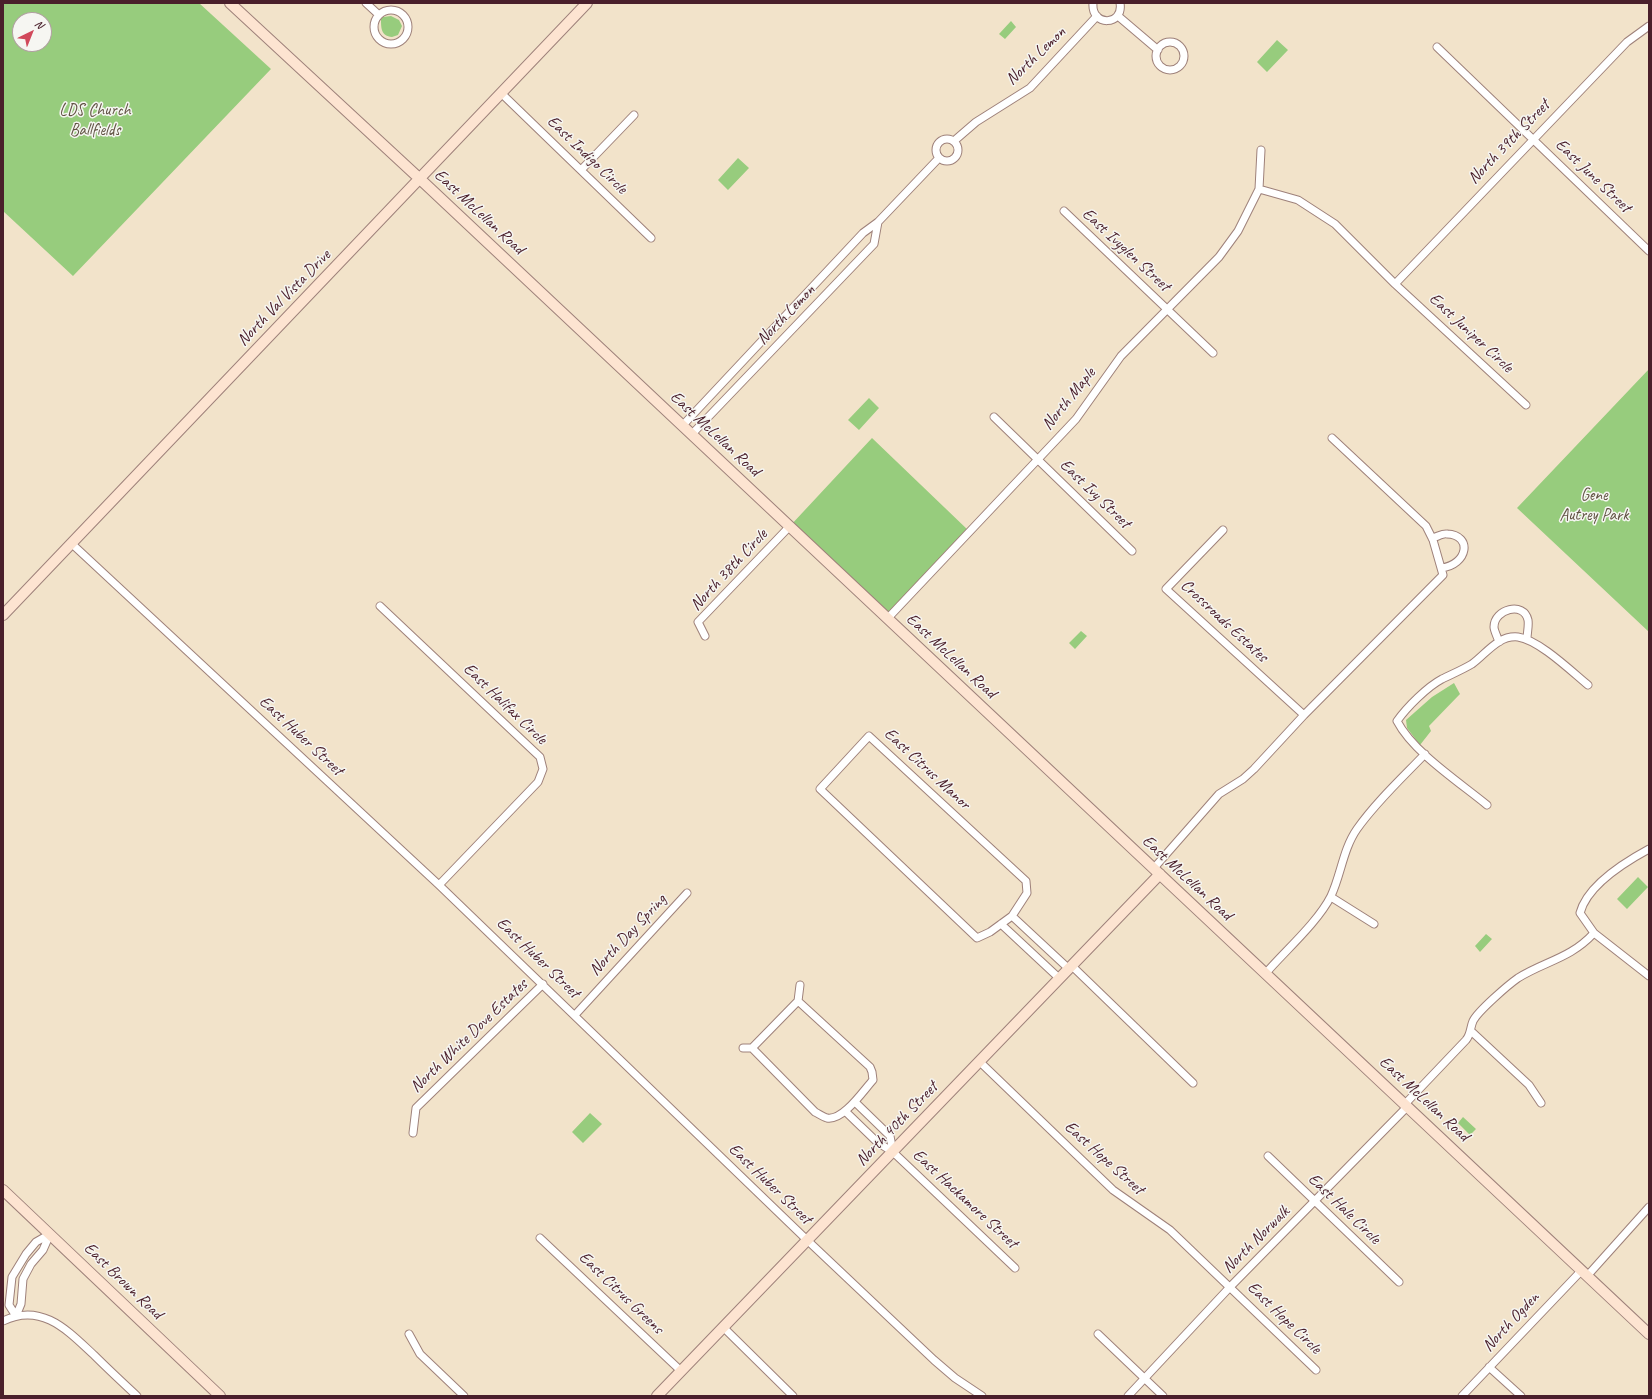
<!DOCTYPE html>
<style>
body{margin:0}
#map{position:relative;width:1652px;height:1399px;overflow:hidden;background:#f2e3ca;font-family:Caveat,sans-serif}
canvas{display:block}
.frame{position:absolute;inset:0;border:4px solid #4a1f2b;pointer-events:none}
.north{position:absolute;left:12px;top:12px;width:40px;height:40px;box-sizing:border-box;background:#f6f6f2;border:1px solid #b1a0a2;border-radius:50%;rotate:43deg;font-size:11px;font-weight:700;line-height:16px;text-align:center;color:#4a1f2b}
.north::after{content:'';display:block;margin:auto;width:14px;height:18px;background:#d1495b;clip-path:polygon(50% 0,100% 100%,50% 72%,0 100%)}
</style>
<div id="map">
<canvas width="1652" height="1399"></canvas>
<div class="frame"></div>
<div class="north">N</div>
</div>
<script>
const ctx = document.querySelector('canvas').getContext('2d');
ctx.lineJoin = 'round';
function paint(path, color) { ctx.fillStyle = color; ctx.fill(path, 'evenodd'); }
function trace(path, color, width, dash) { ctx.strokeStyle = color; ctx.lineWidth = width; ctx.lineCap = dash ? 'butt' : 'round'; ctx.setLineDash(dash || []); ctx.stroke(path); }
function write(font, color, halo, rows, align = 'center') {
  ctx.font = font + ' Caveat,sans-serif'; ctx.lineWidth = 3; ctx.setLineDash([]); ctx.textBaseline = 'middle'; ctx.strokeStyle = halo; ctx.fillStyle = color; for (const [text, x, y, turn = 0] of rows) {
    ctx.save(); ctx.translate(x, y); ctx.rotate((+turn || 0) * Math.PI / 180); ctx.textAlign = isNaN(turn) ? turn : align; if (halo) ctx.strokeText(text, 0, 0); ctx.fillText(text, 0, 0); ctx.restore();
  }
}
paint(new Path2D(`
 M 3,3 L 199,3 L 271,69 L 73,276 L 3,211 ZM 20,20 L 44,20 L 44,44 L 20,44 Z
 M 383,17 L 391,16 L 399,20 L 402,26 L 398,35 L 392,37 C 381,36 381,28 381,19 Z
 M 1011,21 L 1016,27 L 1005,39 L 999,34 Z
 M 1277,40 L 1288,50 L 1267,72 L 1257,62 Z
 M 738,158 L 749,168 L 728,190 L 718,180 Z
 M 1649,369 L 1649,632 L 1517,508 Z
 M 869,398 L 879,408 L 859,430 L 848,420 Z
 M 872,438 L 969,531 L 888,618 L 790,526 Z
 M 1081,631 L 1087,636 L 1075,649 L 1069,643 Z
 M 1454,683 L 1460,694 L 1429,726 L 1431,731 L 1420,745 L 1407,728 L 1406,720 L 1432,697 Z
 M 1638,877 L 1648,887 L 1627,909 L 1617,899 Z
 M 1486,934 L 1492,939 L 1480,952 L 1475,946 Z
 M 590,1113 L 602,1124 L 583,1143 L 572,1132 Z
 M 1463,1117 L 1476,1129 L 1470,1135 L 1458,1123 Z`), '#97cc7d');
const street = new Path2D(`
 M 366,3 L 379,15
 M 1093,3 C 1091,27 1124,26 1120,3
 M374 27a17 17 0 1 1 34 0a17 17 0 1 1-34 0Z
 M 1118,16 L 1158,50
 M1156 56a14 14 0 1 1 28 0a14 14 0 1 1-28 0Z
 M 1437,47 L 1649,251
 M 501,93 L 651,238
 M936 150a11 11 0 1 1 22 0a11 11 0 1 1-22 0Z
 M 954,141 L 976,122 L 1030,88 L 1097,16
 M 581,170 L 634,115
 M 1259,189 L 1298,200 L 1335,224 L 1395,284 L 1526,405
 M 1064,211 L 1213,353
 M 1395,284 L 1627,42 L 1649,26
 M 994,417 L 1132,551
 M 683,425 L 863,233 L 878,222 L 939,158
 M 692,434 L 874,244 L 878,222
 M 1223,530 L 1166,589 L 1304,715
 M 1432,538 C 1437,537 1443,533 1447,534 C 1473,535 1468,565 1441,568
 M 71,543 L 439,885 L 807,1240 L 934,1360 L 955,1378 L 982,1396
 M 380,606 L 540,757 L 543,769 L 538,782 L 439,885
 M 888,618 L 1076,419 L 1121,356 L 1219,257 L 1238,231 L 1259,189 L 1261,150
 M 705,636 L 698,622 L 790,526
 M 1499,642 C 1498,638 1494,631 1494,627 C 1494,609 1524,601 1528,620 C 1529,626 1527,633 1527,639
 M 869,736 L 1026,881 L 1027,893 L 1012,916 L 990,932 L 977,938 L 820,789 Z
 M 1487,805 C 1459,782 1413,752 1397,721 C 1407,707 1427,687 1442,679 C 1452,674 1462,670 1472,664 C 1486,654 1498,635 1518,637 C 1539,640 1571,671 1588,685
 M 1649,849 C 1625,862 1587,886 1580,913 L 1594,933 L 1649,976
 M 1154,868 L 1219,794 L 1243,779 L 1254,769 L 1304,715 L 1443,575 L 1433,540 L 1426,526 L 1332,438
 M 1331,897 L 1374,924
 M 1012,916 L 1069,969
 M 1001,924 L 1060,979
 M 1072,966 L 1193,1083
 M 1266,973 C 1285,951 1318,922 1331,896 C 1341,875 1343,849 1357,829 C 1376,802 1402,778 1425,754
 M 575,1015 L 687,893
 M 1471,1031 L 1529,1085 L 1541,1103
 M 743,1048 L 752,1048 L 815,1112 C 819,1114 823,1117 827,1118 C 843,1121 863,1091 873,1080 L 872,1072 L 870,1067 L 798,1001 L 800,985
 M 752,1048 L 798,1001
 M 980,1062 L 1113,1190 L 1170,1230 L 1316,1370
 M 855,1102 L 890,1136 L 893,1152
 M 1405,1104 L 1466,1040 C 1471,1034 1470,1028 1473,1021 C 1478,1011 1508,985 1518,978 C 1545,961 1570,959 1594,933
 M 845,1111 L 877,1142 L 893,1152 L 1015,1268
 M 413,1133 L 416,1108 L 543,984
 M 1268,1156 L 1399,1282
 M 540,1238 L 681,1371
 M 1588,1275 L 1649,1207
 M 16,1316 L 9,1305 L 12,1277 L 26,1254 L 36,1242 L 50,1234
 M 16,1316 L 21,1304 L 23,1279 L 31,1264 L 43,1250 L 50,1234
 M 3,1321 C 42,1302 68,1331 94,1355 C 108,1369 122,1382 137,1396
 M 723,1327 L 793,1396
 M 409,1334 L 420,1354 L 464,1396
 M 1098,1334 L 1163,1396
 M 1489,1367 L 1521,1396
 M 1128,1396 L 1230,1287 L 1408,1106
 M 1462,1396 L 1582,1270`);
const secondary = new Path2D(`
 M 230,3 L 420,179 L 1649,1334
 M 3,615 L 587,3
 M 3,1190 L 220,1396
 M 657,1396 L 1160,874`);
trace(street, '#9e817a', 9);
trace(secondary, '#9e817a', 12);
trace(street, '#fff', 7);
trace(secondary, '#fde4d1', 10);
write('17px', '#4a1f2b', '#f6f6f2', [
 ["North Lemon",1036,56,-44],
 ["North 39th Street",1509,142,-46],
 ["East Indigo Circle",587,155,44],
 ["East June Street",1593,176,44],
 ["East McLellan Road",479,212,43],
 ["East Ivyglen Street",1126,250,43],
 ["North Val Vista Drive",284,298,-46],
 ["North Lemon",786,315,-46],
 ["East Juniper Circle",1471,333,43],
 ["North Maple",1069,399,-51],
 ["East McLellan Road",715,434,43],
 ["East Ivy Street",1095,494,44],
 ["North 38th Circle",729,570,-47],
 ["Crossroads Estates",1224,621,43],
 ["East McLellan Road",951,656,43],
 ["East Halifax Circle",505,704,44],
 ["East Huber Street",301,736,43],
 ["East Citrus Manor",927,769,43],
 ["East McLellan Road",1187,878,43],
 ["North Day Spring",628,935,-47],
 ["East Huber Street",538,958,44],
 ["North White Dove Estates",469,1036,-44],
 ["East McLellan Road",1424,1099,43],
 ["North 40th Street",897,1124,-46],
 ["East Hope Street",1104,1158,42],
 ["East Huber Street",770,1184,44],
 ["East Hackamore Street",965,1199,43],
 ["East Hale Circle",1344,1209,44],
 ["North Norwalk",1256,1240,-45],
 ["East Brown Road",123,1281,44],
 ["East Citrus Greens",621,1293,44],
 ["East Hope Circle",1284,1318,44],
 ["North Ogden",1511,1322,-47]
]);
write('17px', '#615344', '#f6f6f2', [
 ["LDS Church",95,111],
 ["Ballfields",95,131],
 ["Gene",1594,496],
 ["Autrey Park",1594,516]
]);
</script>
